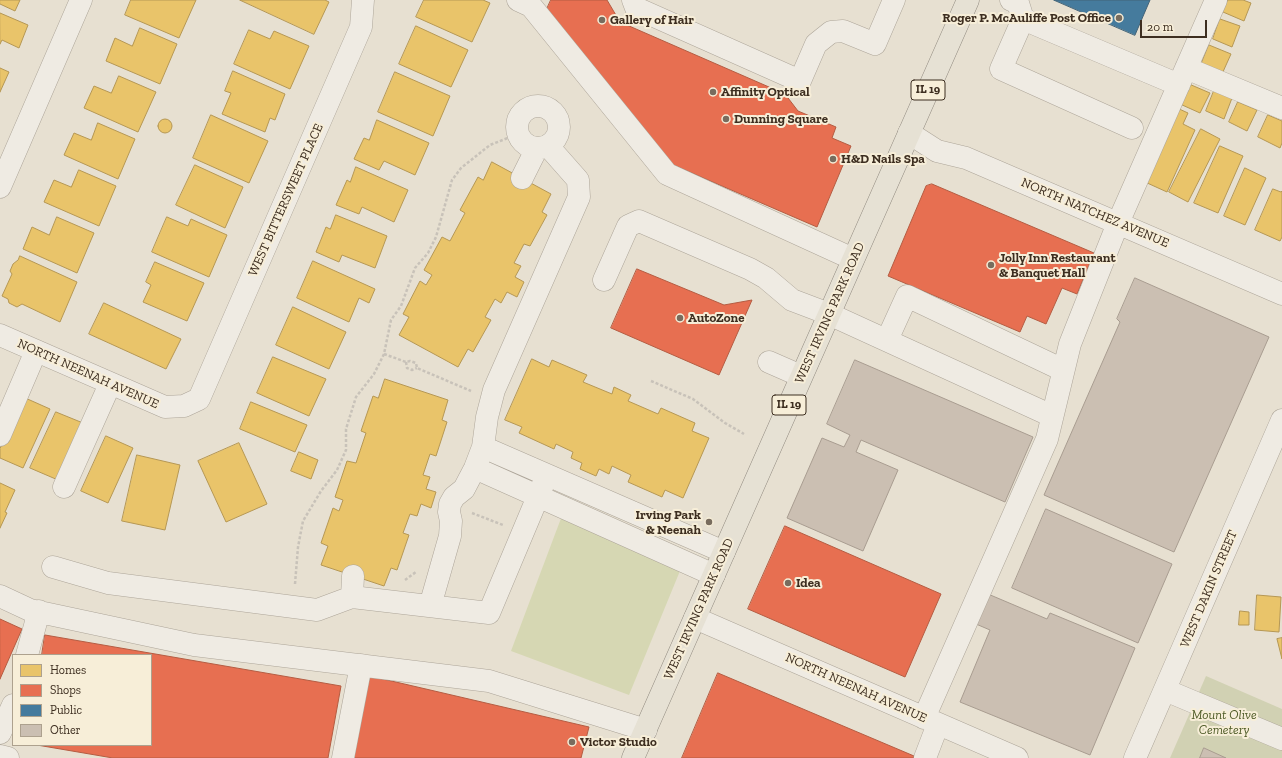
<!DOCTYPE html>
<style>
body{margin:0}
#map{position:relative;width:1282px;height:758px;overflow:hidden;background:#e7e0d1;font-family:"Zilla Slab",serif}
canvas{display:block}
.legend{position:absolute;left:12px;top:654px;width:140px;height:92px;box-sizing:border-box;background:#f7eed8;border:1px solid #ada18e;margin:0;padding:5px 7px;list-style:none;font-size:12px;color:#3d2e20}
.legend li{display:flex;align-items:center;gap:8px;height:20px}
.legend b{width:20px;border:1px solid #ada18e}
.scale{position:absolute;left:1140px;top:20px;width:67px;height:18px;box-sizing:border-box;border:2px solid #3d2e20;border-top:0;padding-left:5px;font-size:12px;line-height:14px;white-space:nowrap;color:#3d2e20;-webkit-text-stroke:3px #f7eed8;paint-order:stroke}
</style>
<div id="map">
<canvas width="1282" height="758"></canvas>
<ul class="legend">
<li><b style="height:11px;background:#e9c46a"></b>Homes</li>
<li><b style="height:11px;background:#e76f51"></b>Shops</li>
<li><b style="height:11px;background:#457b9d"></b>Public</li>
<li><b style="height:11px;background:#cbbfb2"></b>Other</li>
</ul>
<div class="scale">20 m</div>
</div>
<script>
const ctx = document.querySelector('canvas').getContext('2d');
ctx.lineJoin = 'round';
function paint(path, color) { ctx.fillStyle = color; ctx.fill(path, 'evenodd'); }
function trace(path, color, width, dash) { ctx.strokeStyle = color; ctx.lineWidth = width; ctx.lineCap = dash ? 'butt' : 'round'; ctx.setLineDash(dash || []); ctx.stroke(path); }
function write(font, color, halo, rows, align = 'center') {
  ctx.font = font + ' "Zilla Slab",serif'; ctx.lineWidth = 4; ctx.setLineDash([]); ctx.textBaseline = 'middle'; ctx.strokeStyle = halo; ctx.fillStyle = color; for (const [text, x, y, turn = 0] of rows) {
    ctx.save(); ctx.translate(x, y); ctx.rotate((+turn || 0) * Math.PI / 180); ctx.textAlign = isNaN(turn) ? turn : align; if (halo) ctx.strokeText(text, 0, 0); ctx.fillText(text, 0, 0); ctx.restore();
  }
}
paint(new Path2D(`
 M 563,513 L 682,566 L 629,695 L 511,651 Z`), '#d6d7b3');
paint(new Path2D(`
 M 1206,676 L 1282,709 L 1282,758 L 1170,758 Z`), '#d1d1b3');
const homes = new Path2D(`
 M 0,0 L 20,0 L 15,11 L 0,4 Z
 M 131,0 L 196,0 L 179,38 L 125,15 Z
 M 240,0 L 325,0 L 329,2 L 314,34 Z
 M 424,0 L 483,0 L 490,3 L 472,42 L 416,17 Z
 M 1228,0 L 1243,0 L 1251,3 L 1244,21 L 1223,12 Z
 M 0,13 L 28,25 L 19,48 L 2,40 L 0,44 Z
 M 1220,19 L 1240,26 L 1232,47 L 1213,39 Z
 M 416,26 L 468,50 L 451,87 L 399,64 Z
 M 140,28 L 177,44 L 160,84 L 106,61 L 115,38 L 132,46 Z
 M 249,30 L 270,39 L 274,31 L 309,46 L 290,89 L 234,64 Z
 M 1209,45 L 1231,54 L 1222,74 L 1201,65 Z
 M 0,68 L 9,72 L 0,92 Z
 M 233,71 L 285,94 L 275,120 L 270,118 L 265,132 L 222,114 L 231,93 L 225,91 Z
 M 395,72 L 450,96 L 433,136 L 378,112 Z
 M 119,76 L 156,92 L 138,132 L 84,108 L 94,86 L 111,93 Z
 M 1189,84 L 1210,93 L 1200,113 L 1180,104 Z
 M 1214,91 L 1232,98 L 1224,119 L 1206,111 Z
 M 1238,102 L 1257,110 L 1247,131 L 1229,122 Z
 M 1177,108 L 1188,113 L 1183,124 L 1195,130 L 1167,192 L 1145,182 Z
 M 211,115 L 268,141 L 249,183 L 193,158 Z
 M 1268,115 L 1282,121 L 1282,143 L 1280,148 L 1258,137 Z
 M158 126a7 7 0 1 1 14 0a7 7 0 1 1-14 0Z
 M 377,120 L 429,143 L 415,175 L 384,161 L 379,170 L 354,159 L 364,138 L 369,140 Z
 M 98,123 L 135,139 L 118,179 L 64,155 L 74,133 L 91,140 Z
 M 1201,129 L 1220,139 L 1188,202 L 1169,192 Z
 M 1220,146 L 1243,156 L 1218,213 L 1194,203 Z
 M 492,162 L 551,194 L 542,212 L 547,215 L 530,246 L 524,244 L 514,263 L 521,266 L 515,277 L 524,282 L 517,297 L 507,292 L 501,303 L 495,299 L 485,317 L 491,320 L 473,352 L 468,349 L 458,367 L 399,335 L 409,317 L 403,314 L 420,281 L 426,285 L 432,275 L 424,270 L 442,237 L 450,241 L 465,213 L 460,210 L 478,177 L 483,180 Z
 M 195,165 L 243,187 L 225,228 L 176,205 Z
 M 356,167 L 408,190 L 394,222 L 362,207 L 359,214 L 336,205 L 347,180 L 350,182 Z
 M 1245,168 L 1266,178 L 1245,225 L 1224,216 Z
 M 79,170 L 116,186 L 99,226 L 44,202 L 54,180 L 71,187 Z
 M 1273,189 L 1281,192 L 1282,191 L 1282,237 L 1280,241 L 1255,230 Z
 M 336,215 L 387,236 L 375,268 L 342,255 L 339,262 L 316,252 L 326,227 L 330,229 Z
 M 57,217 L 94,233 L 77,273 L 23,249 L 32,227 L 49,235 Z
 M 167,217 L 188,226 L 191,219 L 227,235 L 209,277 L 152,252 Z
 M 20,256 L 77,282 L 60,322 L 22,304 L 17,307 L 9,303 L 8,299 L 2,296 L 12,274 L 10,271 L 13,264 L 18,260 Z
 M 313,261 L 375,289 L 369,303 L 359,298 L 349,322 L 297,298 Z
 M 155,262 L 204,283 L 187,321 L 143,302 L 151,285 L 146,282 Z
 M 104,303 L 181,339 L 166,369 L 89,334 Z
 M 293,307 L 346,332 L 329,369 L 276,345 Z
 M 273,357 L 326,379 L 309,416 L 257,393 Z
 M 532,359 L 549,367 L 552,360 L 587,375 L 583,382 L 612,394 L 614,387 L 631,395 L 628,401 L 658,414 L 661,408 L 695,423 L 692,431 L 709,438 L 683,498 L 665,490 L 662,497 L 628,482 L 631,475 L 612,466 L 609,474 L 599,469 L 596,476 L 580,469 L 582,463 L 571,458 L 573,452 L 556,444 L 554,449 L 519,433 L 522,427 L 505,420 Z
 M 385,379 L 448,400 L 442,420 L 447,422 L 436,456 L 430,454 L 423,475 L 430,477 L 426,489 L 436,492 L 431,508 L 421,504 L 417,516 L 410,514 L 403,533 L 409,535 L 397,570 L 391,568 L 384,586 L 321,565 L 328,546 L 321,543 L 333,508 L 339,511 L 343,500 L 335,497 L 347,461 L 356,463 L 366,433 L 361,431 L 373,396 L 378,398 Z
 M 23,397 L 50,409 L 23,468 L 0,458 L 0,449 Z
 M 251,402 L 307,425 L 295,452 L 240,429 Z
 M 56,412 L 83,423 L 58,480 L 30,468 Z
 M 106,436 L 133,448 L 108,503 L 81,491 Z
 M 239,443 L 267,504 L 226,522 L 198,461 Z
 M 299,452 L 318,460 L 311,479 L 291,471 Z
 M 137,455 L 180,465 L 165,530 L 122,521 Z
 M 0,483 L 15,490 L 5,512 L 7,513 L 0,528 Z
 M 1257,595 L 1281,597 L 1279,632 L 1255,630 Z
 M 1240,611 L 1249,612 L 1249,625 L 1239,625 Z
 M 1282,638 L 1282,659 L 1277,639 Z`);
paint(homes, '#e9c46a');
trace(homes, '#b59754', 1);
const shops = new Path2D(`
 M 551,0 L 607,0 L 620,22 L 785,94 L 798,111 L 836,127 L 832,138 L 851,146 L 817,227 L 671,164 L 546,11 Z
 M 932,184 L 1094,253 L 1077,294 L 1062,288 L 1046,324 L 1027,316 L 1020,332 L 888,276 L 926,186 Z
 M 637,269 L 724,305 L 752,300 L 719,375 L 611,328 Z
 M 785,526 L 941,594 L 905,677 L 748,609 Z
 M 0,619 L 22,629 L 0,679 Z
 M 45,635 L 341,686 L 328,758 L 113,758 L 37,745 L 151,745 L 151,655 L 42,655 Z
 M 718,673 L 914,756 L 914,758 L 682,758 Z
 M 370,676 L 589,727 L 581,758 L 351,758 Z`);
paint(shops, '#e76f51');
trace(shops, '#b45c42', 1);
const public = new Path2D(`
 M 1054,0 L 1150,0 L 1135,35 Z`);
paint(public, '#457b9d');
trace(public, '#436478', 1);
const building = new Path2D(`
 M 1135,278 L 1269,337 L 1174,552 L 1044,495 L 1120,322 L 1117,319 Z
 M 855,360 L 1033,437 L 1005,502 L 861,440 L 856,452 L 898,470 L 863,551 L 787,518 L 822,438 L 844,447 L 850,435 L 827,424 Z
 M 1046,509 L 1172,564 L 1138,643 L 1012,588 Z
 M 988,594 L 1047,619 L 1050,613 L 1135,648 L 1090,755 L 960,702 L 990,630 L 976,624 Z
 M 1204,748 L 1226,758 L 1200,758 Z`);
paint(building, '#cbbfb2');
trace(building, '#a89c90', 1);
const minor = new Path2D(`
 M 518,0 L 531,6 L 667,174 L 853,259
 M 633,0 L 636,8 L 800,81 L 816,44 L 831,32 L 843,31 L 875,44 L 894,0
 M 1011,0 L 1018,3 L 1023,19 L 1179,85
 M 1023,19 L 1001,69 L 1132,128
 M 1186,68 L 1282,108
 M517 127a21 21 0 1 1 42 0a21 21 0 1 1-42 0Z
 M 909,133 L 937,151 L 966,158 L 1282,294
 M 522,178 L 537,148
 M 0,187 L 81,0
 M 604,280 L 628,226 L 639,221 L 750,269 L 766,278 L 792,300 L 829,314 L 1052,416
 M 0,335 L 165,407 L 184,406 L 199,399 L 361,27 L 363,0
 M 887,340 L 907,296 L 1063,370
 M 769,362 L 801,376
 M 0,435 L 36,351
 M 483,447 L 724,552
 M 475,468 L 714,575
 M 64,487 L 110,384
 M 53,567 L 108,583 L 317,610 L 352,597 L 489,613 L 547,475
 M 0,596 L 30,610 L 194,645 L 489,681 L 646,730
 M 352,597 L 353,576
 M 430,606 L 450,536 L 451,521 L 449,512 L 450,504 L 454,497 L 464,489 L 475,468 L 483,447 L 487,417 L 494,390 L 579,197 L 578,180 L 548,146
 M 695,618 L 1017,758
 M 27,655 L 39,611
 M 1165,690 L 1282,739
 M 924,718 L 1047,439 L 1070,344 L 1118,223 L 1216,0
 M 0,733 L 13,705
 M 0,756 L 8,758
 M 343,758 L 361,665
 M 925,758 L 938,724
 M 1135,758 L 1282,420`);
const major = new Path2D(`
 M 633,758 L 968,0`);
trace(minor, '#ada599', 23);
trace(major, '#928b80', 23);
trace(new Path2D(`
 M 384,354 L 406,362 L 410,361 L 416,363 L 417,368 L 471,391
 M 406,362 L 407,368 L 412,370 L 417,368
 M 651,381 L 693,399 L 725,423 L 744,434
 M 472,513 L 503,525
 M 405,580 L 416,572
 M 295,584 L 298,547 L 303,521 L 321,491 L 337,470 L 346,450 L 346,429 L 356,397 L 374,374 L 384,354 L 391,320 L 401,306 L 415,268 L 428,253 L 436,237 L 452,180 L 461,168 L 490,145 L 518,134`), '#c8c2b9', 2.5, [3, 2]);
trace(minor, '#efebe3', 22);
trace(major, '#e6e1d4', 22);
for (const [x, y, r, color] of [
 [1119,18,4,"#786c5e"],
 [602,20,4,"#786c5e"],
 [713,92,4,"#786c5e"],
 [726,119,4,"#786c5e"],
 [833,159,4,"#786c5e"],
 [991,265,4,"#786c5e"],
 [680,318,4,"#786c5e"],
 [709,522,4,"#786c5e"],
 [788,583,4,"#786c5e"],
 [572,742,4,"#786c5e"]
]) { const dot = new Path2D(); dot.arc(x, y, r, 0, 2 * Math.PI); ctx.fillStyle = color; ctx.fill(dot); trace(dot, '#f7eed8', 1.5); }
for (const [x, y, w] of [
 [928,90,34],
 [789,405,34]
]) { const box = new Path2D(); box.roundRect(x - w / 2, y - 10, w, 20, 3); ctx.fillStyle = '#f7eed8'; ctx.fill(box); trace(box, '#3d2e20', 1); }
write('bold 12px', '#3d2e20', null, [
 ["IL 19",928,90],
 ["IL 19",789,405]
]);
write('bold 13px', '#3d2e20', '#f7eed8', [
 ["Roger P. McAuliffe Post Office",1111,18,"right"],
 ["Gallery of Hair",610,20],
 ["Affinity Optical",721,92],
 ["Dunning Square",734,119],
 ["H&D Nails Spa",841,159],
 ["Jolly Inn Restaurant",999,258],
 ["& Banquet Hall",999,273],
 ["AutoZone",688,318],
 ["Irving Park",701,515,"right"],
 ["& Neenah",701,530,"right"],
 ["Idea",796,583],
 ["Victor Studio",580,742]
], 'left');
write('13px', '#3d2e20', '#f7eed8', [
 ["WEST BITTERSWEET PLACE",286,200,-66],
 ["NORTH NATCHEZ AVENUE",1095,213,23],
 ["WEST IRVING PARK ROAD",830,313,-66],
 ["NORTH NEENAH AVENUE",88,374,24],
 ["WEST DAKIN STREET",1209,589,-67],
 ["WEST IRVING PARK ROAD",699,609,-66],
 ["NORTH NEENAH AVENUE",856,688,24]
]);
write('italic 13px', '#4d5a26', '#f7eed8', [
 ["Mount Olive",1224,715],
 ["Cemetery",1224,730]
]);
</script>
